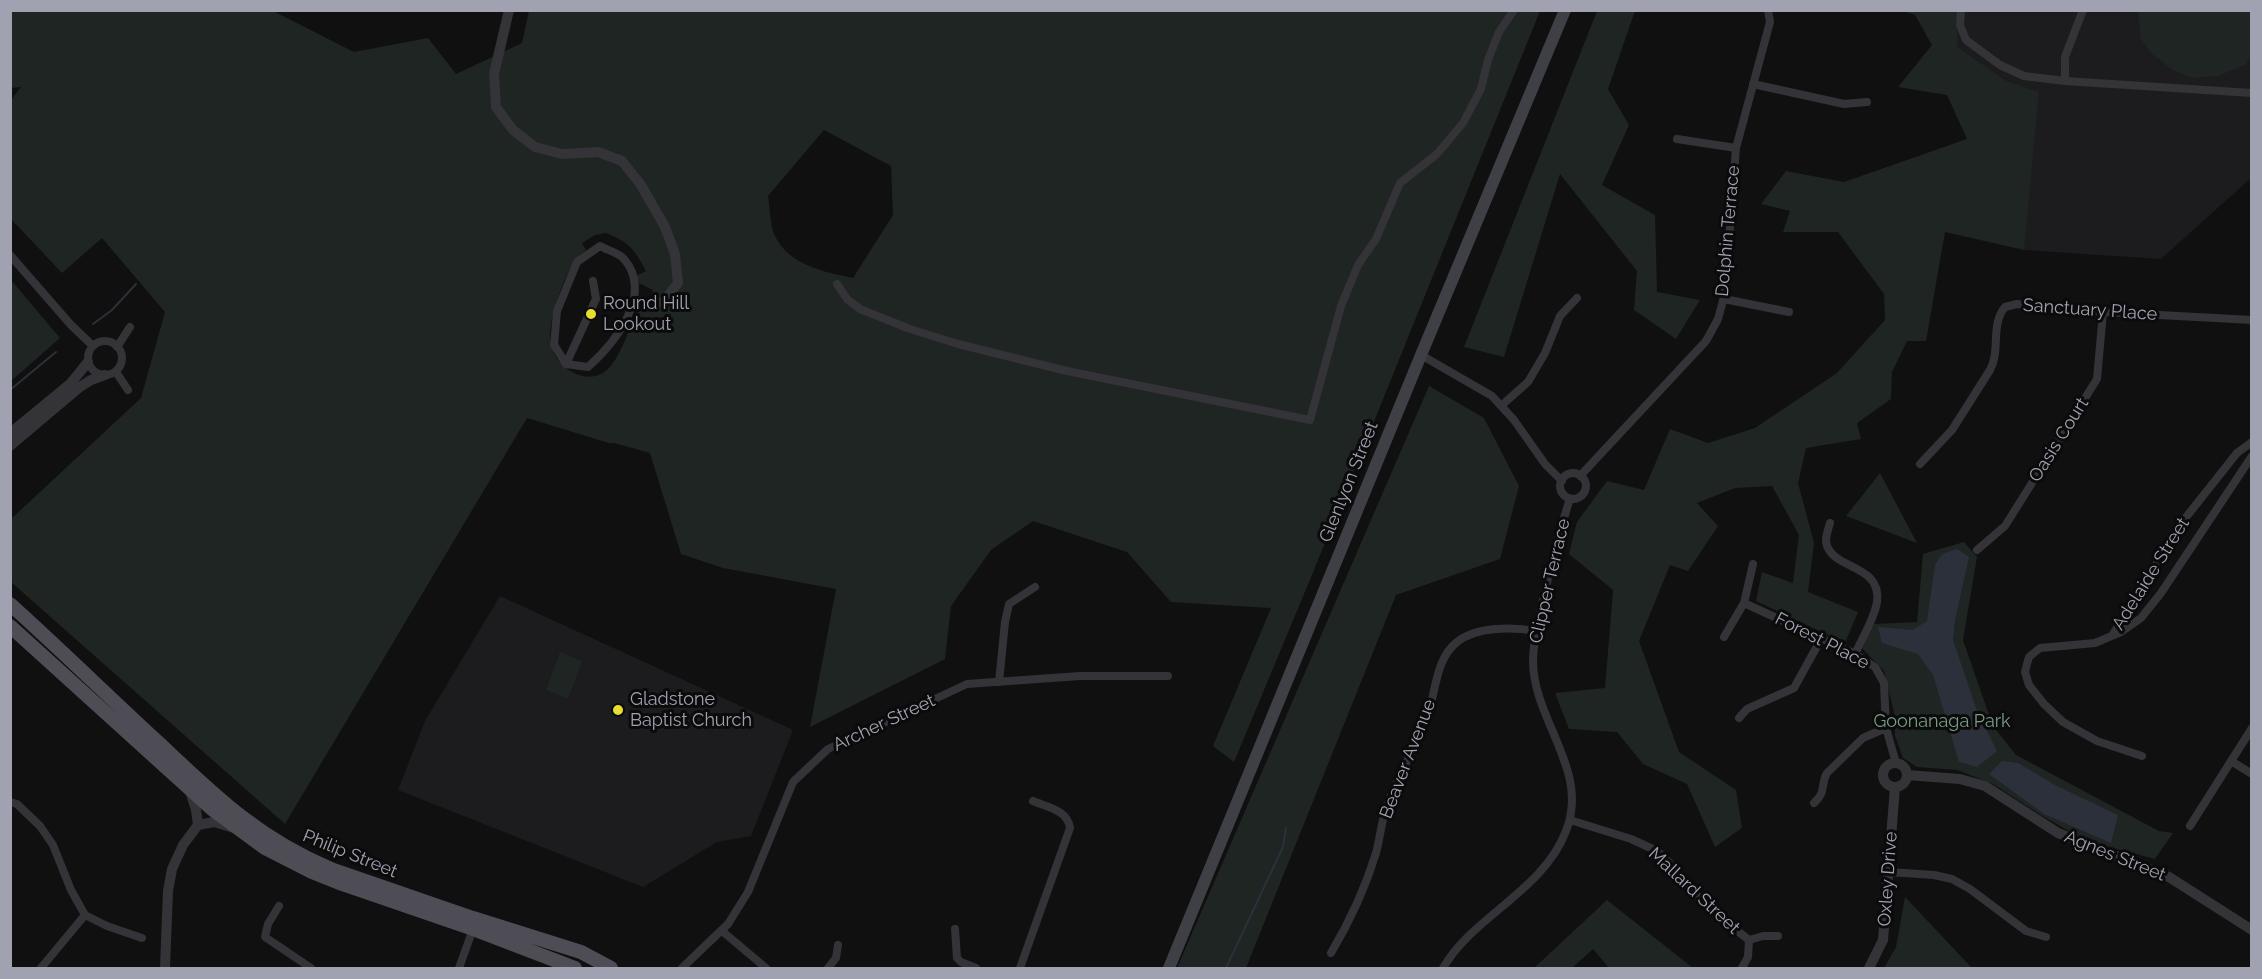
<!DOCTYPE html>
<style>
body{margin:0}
#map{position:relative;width:2262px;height:979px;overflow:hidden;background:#101011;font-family:Raleway,sans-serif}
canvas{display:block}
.frame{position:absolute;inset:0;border:12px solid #a1a2b1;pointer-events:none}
</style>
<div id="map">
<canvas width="2262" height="979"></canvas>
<div class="frame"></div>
</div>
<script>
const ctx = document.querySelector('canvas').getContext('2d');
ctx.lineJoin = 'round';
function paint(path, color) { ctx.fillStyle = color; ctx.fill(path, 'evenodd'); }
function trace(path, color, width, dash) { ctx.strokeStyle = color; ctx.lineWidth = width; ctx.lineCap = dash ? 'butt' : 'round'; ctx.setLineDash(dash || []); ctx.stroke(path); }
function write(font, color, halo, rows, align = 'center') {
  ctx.font = font + ' Raleway,sans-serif'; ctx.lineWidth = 6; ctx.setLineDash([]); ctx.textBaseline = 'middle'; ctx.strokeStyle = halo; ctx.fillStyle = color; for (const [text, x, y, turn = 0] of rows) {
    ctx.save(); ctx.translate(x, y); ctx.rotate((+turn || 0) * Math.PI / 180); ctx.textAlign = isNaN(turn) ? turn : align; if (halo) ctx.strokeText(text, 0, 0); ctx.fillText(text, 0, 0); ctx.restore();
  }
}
paint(new Path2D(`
 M 1948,11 L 2251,11 L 2251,178 L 2161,259 L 2024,250 L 1946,42 Z
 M 500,596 L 793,730 L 751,836 L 717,842 L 643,887 L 398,790 L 425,721 Z`), '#1c1c1e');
paint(new Path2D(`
 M 11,11 L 273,11 L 354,52 L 428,38 L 456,74 L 522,43 L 529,11 L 1540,11 L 1314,570 L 1234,762 L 1213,746 L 1271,608 L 1171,602 L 1127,552 L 1033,521 L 991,550 L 951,606 L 945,659 L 810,727 L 836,589 L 723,568 L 681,554 L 650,453 L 614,443 L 609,443 L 527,418 L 285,824 L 11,582 L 11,519 L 141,398 L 165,312 L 102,238 L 62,273 L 11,219 L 11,100 L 21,87 L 11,88 ZM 824,130 L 891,166 L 893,215 L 853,278 C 823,272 787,264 774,234 C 770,223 770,208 768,196 ZM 606,233 C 629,242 635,250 646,271 L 636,276 L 639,283 L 653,290 L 649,308 L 639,311 L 635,316 C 629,330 619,359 608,369 C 586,390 549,364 550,337 C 550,317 561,285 571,267 C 574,261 581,255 586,250 L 582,243 L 595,235 Z
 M 1597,11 L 1635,11 L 1608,89 L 1629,125 L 1602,185 L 1655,215 L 1657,292 L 1700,300 L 1676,339 L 1634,310 L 1637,271 L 1560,174 L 1504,357 L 1464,347 Z
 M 1903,11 L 1959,11 L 1957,47 L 2006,81 L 2039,92 L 2024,250 L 1945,232 L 1926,341 L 1907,341 L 1892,372 L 1891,399 L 1857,423 L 1861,439 L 1806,448 L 1798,483 L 1814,543 L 1808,592 L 1858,612 L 1845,643 L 1756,601 L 1762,572 L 1793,583 L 1799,535 L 1772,486 L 1735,488 L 1697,503 L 1718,526 L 1688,571 L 1670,565 L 1639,641 L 1679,752 L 1736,790 L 1742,828 L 1715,847 L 1687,784 L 1643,764 L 1617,732 L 1569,729 L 1555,693 L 1605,688 L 1613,590 L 1569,554 L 1577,522 L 1607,481 L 1644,490 L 1670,429 L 1708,443 L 1755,428 L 1837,373 L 1885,320 L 1884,294 L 1838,232 L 1783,232 L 1790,211 L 1761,204 L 1786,171 L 1844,182 L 1967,139 L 1947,95 L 1898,87 L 1932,45 L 1915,15 Z
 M 2138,11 L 2251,11 L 2251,56 L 2245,65 L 2218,76 L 2192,78 L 2173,70 L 2152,54 L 2141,39 Z
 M 11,280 L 60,338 L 11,381 L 10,381 Z
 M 1429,386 L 1484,418 L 1519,486 L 1500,559 L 1396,595 L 1246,968 L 1177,968 Z
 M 1880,473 L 1917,543 L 1846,516 Z
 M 1964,542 L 1977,557 L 1963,640 L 1993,726 L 2016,755 L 2159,831 L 2173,833 L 2155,859 L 2109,847 L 2080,837 L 2044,817 L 1993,784 L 1957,770 L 1917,767 L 1903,758 L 1895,736 L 1895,717 L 1884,671 L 1862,648 L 1874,624 L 1917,622 L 1923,554 Z
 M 560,652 L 582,661 L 568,699 L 546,690 Z
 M 1905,897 L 1972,968 L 1884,968 L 1896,947 Z
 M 1607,900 L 1693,968 L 1609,968 L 1593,949 L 1572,968 L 1534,968 Z`), '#1e2522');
paint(new Path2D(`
 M 1957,549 L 1969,557 L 1955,620 L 1953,640 L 1977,711 L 1997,751 L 1977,767 L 1959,762 L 1933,675 L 1918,654 L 1882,643 L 1878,627 L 1912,630 L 1927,621 L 1935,565 L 1942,554 Z
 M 2002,761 L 2018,763 L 2055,785 L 2118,815 L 2111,843 L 2044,814 L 1989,774 Z`), '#2c303b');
trace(new Path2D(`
 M 93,324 L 112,310 L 136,284
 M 10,390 L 56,352
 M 1226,968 L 1283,847 L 1286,828`), '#2c303b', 2);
trace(new Path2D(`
 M 1961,10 L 1960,25 L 1966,40 L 2000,65 L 2024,76 L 2065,81
 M 2083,10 L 2065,57 L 2065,81 L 2252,93
 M 1753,84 L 1844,104 L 1867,102
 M 1677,139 L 1736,148
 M 600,246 C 607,250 619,253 624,259 C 654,294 615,343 588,367 L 566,364 L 554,345 L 557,311 L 577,262 Z
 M 10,255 L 71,325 L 93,346
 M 837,284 L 847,299 L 860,309 L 910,329 L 958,344 L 1067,371 L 1310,420 L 1341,306 L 1358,265 L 1376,239 L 1400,183 L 1437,154 L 1463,123 L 1481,89 L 1488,60 L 1499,32 L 1514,10
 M 1724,299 L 1789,312
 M88 358a17 17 0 1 1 34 0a17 17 0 1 1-34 0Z
 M 117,347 L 130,327
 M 1421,355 L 1492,396 L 1514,420 L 1545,464 L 1562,481
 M 566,364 L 596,299 L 593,281
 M 116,372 L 128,390
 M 1502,405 L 1528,382 L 1545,353 L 1560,316 L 1577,298
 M 1920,464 L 1952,430 L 1990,370 C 2001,350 1990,325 2005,307 L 2017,304 L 2103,312 L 2252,320
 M1560 486a13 13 0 1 1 26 0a13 13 0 1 1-26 0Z
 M 1580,476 L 1706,341 L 1718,319 L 1725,293 L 1736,148 L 1770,22 L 1768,10
 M 1830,523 C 1828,531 1824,538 1827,546 C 1836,570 1882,565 1877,602 C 1874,620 1862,638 1855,654
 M 1977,550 L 2005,526 L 2097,379 L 2103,312
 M 1744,603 L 1855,654 L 1875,667 L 1884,683 L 1886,728 L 1896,763
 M 2113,634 L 2183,521 L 2237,453 L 2252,442
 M 1724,637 L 1744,603 L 1753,564
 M 999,682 L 1005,622 L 1009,604 L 1035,587
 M 1739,718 L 1747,709 L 1794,688 L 1821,639
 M 2142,756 L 2097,741 L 2063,722 L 2044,704 L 2029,685 L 2025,672 L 2027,664 L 2029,657 L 2040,648 L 2095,643 L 2121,632 L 2141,618 L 2161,593 L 2252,456
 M 2231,761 L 2252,774
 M 10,802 L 17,804 L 40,826 L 53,845 L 71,890 L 85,915 L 107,926 L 142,938
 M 1814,803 C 1827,791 1820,785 1827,773 L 1863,738 L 1886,728
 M 1570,820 L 1631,839 L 1657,851 L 1666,859 L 1707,907 L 1749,940
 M 2190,826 L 2252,728
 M 1889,872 L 1934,875 L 1952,879 L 1970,889 L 2026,931 L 2046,937
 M 279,906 L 268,924 L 265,937 L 311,968
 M 955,929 L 957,958 L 961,962 L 976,968
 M 722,931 L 766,968
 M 1331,953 C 1350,921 1365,889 1376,853 C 1380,839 1381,823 1386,809 C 1397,777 1415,748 1427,717 C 1436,693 1435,659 1457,642 C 1477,626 1513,627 1536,631
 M 41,968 L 85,915
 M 459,968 L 473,929
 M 682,968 L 728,924 L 748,892 L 793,782 L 828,749 L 967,684 L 1080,676 L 1168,676
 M 828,968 L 836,958 L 838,945
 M 1020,968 L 1070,828 C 1068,810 1047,807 1033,801
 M 1443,968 C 1473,916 1543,891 1566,831 C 1590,770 1534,722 1533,662 C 1533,642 1538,622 1542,604 C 1550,568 1559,533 1570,498
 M 1742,968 L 1748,957 L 1749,940 L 1763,936 L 1778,936`), '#343338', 8);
trace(new Path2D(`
 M 509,10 L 494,74 L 496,107 L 513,130 L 535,147 L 562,154 L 598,152 L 622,161 L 641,185 L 665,227 L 675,254 L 678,283 L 663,302 L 649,304 L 634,300
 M 10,433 L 71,383 L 88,362
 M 10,446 L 80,387 L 91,380 L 105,375
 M1883 775a12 12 0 1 1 24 0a12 12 0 1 1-24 0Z
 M 1907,775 L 1960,779 L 1985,786 L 2058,833 L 2169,877 L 2252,930
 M 189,788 L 196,810 L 198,825
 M 165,968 L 168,891 L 172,869 L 183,845 L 198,825 L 214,822 L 234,828
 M 1869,968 L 1883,940 L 1895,787`), '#343338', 10);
trace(new Path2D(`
 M 1169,968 L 1421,355 L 1565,10`), '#3f3f46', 12);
trace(new Path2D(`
 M 10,604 C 61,650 110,698 160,744 C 216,797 259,839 331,869 L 473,918 L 581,952 L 611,968
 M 10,626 L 212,809 L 265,848 L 312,872 L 342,884 L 473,929 L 575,968`), '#4e4d55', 14);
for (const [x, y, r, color] of [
 [591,314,6,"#e9dd30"],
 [618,710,6,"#e9dd30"]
]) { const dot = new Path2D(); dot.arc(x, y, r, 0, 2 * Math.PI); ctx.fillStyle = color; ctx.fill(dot); trace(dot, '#0b0b0c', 2); }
write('18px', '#a1a2b1', '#0b0b0c', [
 ["Dolphin Terrace",1728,231,-85],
 ["Sanctuary Place",2090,310,4],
 ["Oasis Court",2059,440,-58],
 ["Glenlyon Street",1349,482,-68],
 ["Adelaide Street",2151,574,-58],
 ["Clipper Terrace",1550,581,-77],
 ["Forest Place",1822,641,27],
 ["Archer Street",884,723,-25],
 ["Beaver Avenue",1408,759,-69],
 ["Philip Street",350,854,22],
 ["Agnes Street",2115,856,22],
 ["Oxley Drive",1888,879,-86],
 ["Mallard Street",1694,891,43]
]);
write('18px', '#a1a2b1', '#0b0b0c', [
 ["Round Hill",603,304],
 ["Lookout",603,325],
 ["Gladstone",630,700],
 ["Baptist Church",630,721]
], 'left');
write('18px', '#799c85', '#0b0b0c', [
 ["Goonanaga Park",1942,722]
]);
</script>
